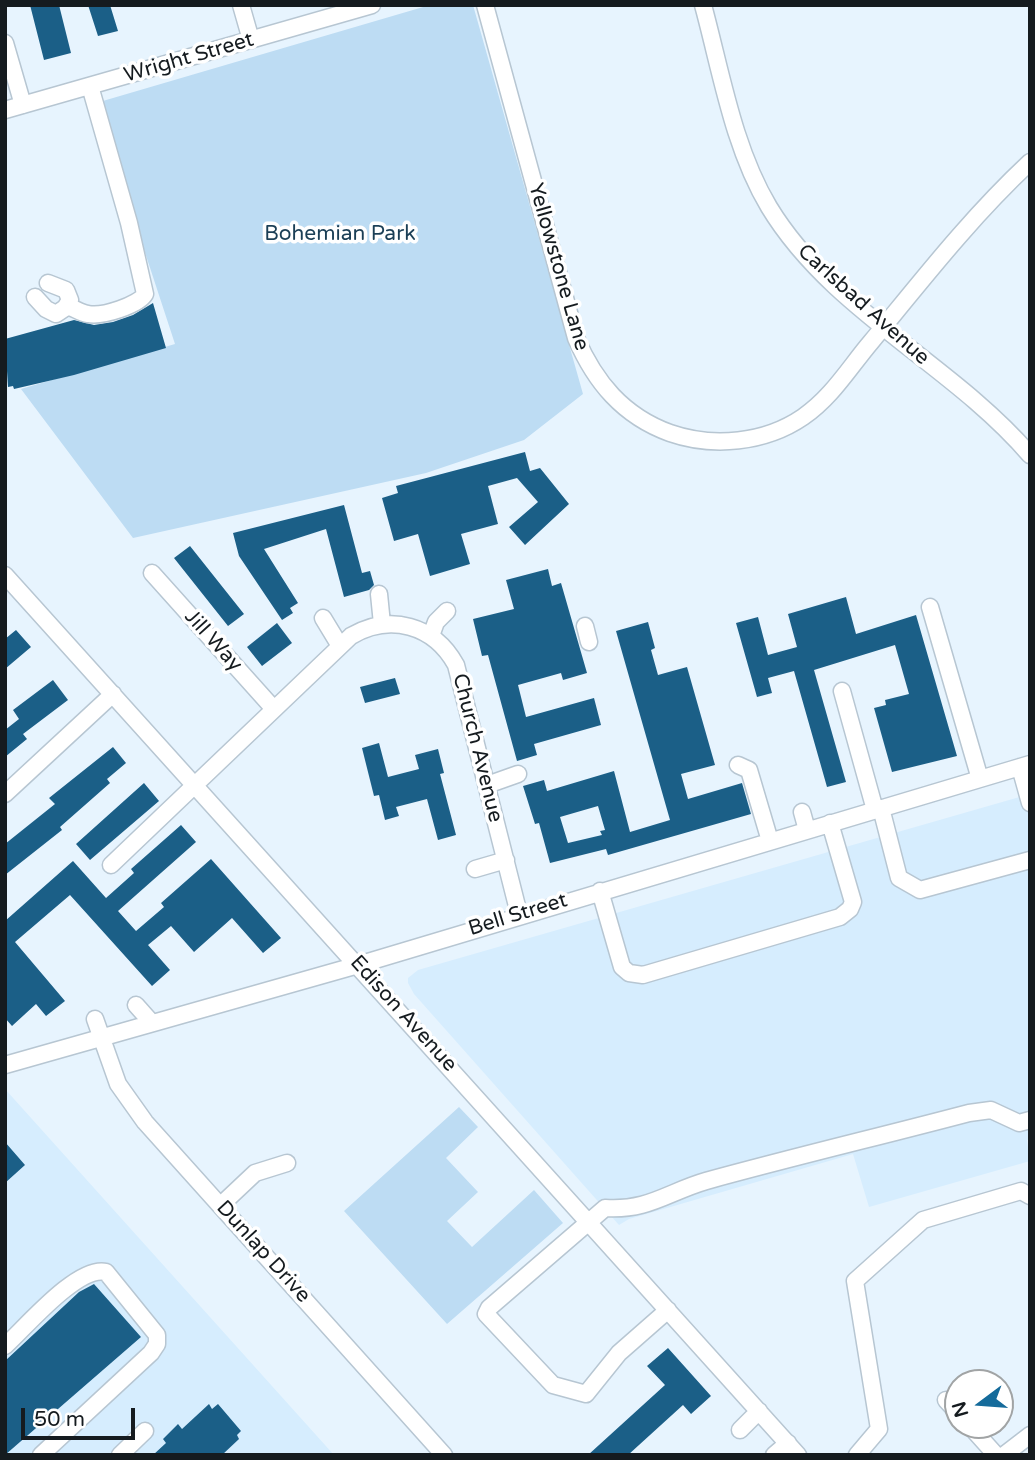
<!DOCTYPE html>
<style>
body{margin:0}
#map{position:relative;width:1035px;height:1460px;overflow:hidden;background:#e7f4fe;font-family:"Varela Round",sans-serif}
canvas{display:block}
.frame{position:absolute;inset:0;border:7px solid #151b1f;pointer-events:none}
.north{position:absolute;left:944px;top:1369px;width:70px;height:70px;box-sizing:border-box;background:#fff;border:2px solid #a1a4a5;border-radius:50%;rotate:254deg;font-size:19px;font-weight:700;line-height:28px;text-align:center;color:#151b1f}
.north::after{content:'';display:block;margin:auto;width:24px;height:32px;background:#156b9b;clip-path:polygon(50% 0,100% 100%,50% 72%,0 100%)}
.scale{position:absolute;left:21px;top:1408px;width:114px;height:32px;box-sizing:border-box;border:4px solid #151b1f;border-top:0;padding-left:9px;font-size:21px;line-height:24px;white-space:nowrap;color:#151b1f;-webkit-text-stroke:5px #fff;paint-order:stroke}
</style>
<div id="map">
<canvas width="1035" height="1460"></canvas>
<div class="frame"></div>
<div class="north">N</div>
<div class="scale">50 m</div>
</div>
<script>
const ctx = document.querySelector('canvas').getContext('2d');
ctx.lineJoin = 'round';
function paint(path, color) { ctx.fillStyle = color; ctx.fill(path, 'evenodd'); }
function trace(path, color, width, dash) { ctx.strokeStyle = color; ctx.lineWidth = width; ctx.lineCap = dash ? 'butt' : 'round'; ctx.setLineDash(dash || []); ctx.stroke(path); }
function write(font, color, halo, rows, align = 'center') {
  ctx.font = font + ' "Varela Round",sans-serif'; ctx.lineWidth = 7; ctx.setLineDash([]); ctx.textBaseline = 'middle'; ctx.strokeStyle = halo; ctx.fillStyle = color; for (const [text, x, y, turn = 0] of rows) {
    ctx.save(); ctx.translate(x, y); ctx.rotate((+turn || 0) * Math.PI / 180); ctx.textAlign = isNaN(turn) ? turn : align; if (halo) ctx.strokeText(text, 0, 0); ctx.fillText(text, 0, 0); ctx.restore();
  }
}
paint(new Path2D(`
 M 1030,794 L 1030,1139 L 1027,1140 L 1030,1161 L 869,1207 L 853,1154 L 629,1219 L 619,1225 L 414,994 L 408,983 L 408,978 L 418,970 Z
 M 5,1089 L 334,1455 L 5,1455 Z`), '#d6edfe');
paint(new Path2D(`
 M 430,5 L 473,5 L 583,394 L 524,440 L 426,473 L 133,538 L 21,389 L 175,344 L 96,103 Z
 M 459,1107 L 478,1127 L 446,1158 L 478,1192 L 447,1221 L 472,1247 L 534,1190 L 563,1223 L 447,1324 L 344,1211 Z`), '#bddcf3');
paint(new Path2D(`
 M 30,5 L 59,5 L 71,53 L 44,60 Z
 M 88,5 L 110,5 L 118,31 L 98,36 Z
 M 153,303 L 166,348 L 74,375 L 14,389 L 13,386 L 8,387 L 5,339 L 74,320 L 94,325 L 113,322 L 133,315 Z
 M 525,452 L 530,471 L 540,468 L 569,504 L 525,545 L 509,527 L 538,502 L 517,478 L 488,486 L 498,524 L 461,534 L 470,564 L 430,576 L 418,534 L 394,541 L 382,498 L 398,493 L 396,486 Z
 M 344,505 L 362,573 L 370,571 L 374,585 L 369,590 L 344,597 L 326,529 L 264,549 L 298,603 L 290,608 L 293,613 L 282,620 L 239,556 L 233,533 Z
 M 190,546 L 244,614 L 228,626 L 174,558 Z
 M 548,569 L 552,586 L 561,583 L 587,673 L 563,680 L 561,673 L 518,685 L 526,717 L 594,698 L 601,725 L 534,744 L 537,755 L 517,761 L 488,655 L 482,656 L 473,619 L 514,609 L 506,580 Z
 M 846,597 L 856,634 L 916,615 L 957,756 L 892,772 L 874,708 L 886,705 L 885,700 L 909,694 L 895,645 L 814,670 L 846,782 L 827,787 L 794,671 L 768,678 L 772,693 L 757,697 L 736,623 L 758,617 L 768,655 L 797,647 L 788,614 Z
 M 648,622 L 655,648 L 651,650 L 658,675 L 687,667 L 715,765 L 681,774 L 688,799 L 742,783 L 751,814 L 608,855 L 606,849 L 550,863 L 539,823 L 535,824 L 523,786 L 544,780 L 547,791 L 614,771 L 630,832 L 670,820 L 616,631 ZM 598,806 L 605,830 L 600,831 L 602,835 L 568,843 L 560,817 Z
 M 277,623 L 292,643 L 262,666 L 247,647 Z
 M 16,630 L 31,647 L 5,669 L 5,639 Z
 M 395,678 L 400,694 L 365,703 L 360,687 Z
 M 53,680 L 68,700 L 23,734 L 27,739 L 5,757 L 5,730 L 19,719 L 13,710 Z
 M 379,743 L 388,777 L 419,769 L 415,755 L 438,749 L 444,773 L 440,774 L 456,835 L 438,840 L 427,799 L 396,807 L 399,816 L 385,820 L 379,795 L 374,796 L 362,748 Z
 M 113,747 L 126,763 L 107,779 L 110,783 L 60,827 L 62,830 L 5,875 L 5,844 L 55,804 L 49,798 Z
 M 144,783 L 159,801 L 90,860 L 76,844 Z
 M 181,825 L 196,842 L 118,911 L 136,931 L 164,907 L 161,903 L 211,859 L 281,938 L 263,953 L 232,918 L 194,952 L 171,926 L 148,945 L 170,970 L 152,986 L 70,895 L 15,942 L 65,1001 L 46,1016 L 36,1004 L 12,1026 L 5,1018 L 5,921 L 73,861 L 106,898 L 134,873 L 131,869 Z
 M 5,1142 L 25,1165 L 5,1183 Z
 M 94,1284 L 141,1337 L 5,1455 L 5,1361 L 79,1292 Z
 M 668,1348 L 711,1396 L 691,1414 L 683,1405 L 628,1455 L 588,1455 L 665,1385 L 647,1366 Z
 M 209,1404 L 212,1409 L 218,1404 L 241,1431 L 237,1435 L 239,1439 L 222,1455 L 153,1455 L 166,1443 L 163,1439 L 178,1424 L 182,1429 Z`), '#1b5f87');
const minor = new Path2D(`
 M 241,5 L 251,40
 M 485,5 L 576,338 C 595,382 623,416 670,433 C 713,448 765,443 803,417 C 832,397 849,368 871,342 C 922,280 971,217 1030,162
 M 703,5 C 721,71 733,147 769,207 C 832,311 952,364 1030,455
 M 5,43 L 23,105
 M 5,110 L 372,5
 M 35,297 L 46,309 L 56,314 L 65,308 L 70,300 L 66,290 L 48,283
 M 67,306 C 74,308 81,313 88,314 C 102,317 139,305 145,294 L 129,223 L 90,86
 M 152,573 L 273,708
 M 5,575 L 798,1455
 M 379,594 L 382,624
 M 930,607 L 980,779
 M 323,618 L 340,646
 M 585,626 L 589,642
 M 431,636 L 436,622 L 447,611
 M 842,691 L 875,810
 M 738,765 L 749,770 L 770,841
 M 1020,767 L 1030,803
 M 487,785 L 518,774
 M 5,794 L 113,694
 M 881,808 L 899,878 L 920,890 L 1030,860
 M 802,812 L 807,830
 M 111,865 L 351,636 C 390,613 434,625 456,665 L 519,914
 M 475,869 L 506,860
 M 600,891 L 622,967 L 629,973 L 643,975 L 840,917 L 850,909 L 853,902 L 830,823
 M 136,1005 L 152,1023
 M 95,1019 L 118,1084 L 145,1122 L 444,1455
 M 5,1065 L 358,965 L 1030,764
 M 221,1205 L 255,1173 L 287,1163
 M 668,1310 L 619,1353 L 586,1394 L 553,1385 L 486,1314 L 489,1308 L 605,1208 C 648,1211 668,1192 706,1181 C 793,1157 882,1136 969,1113 L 991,1110 L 1019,1123 L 1030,1120
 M 5,1346 C 26,1327 78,1265 106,1272 L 157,1335 L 157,1344 L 151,1353 L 41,1455
 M 946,1400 L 958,1413
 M 969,1425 L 996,1455
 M 740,1430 L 759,1411
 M 120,1455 L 145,1431
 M 774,1455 L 788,1443
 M 857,1455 L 879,1429 L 855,1281 L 923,1220 L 1021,1191 L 1030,1196
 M 1004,1455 L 1030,1435`);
trace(minor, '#b7c6d2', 19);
trace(minor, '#fff', 16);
write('21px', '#151b1f', '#fff', [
 ["Wright Street",189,58,-16],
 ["Yellowstone Lane",558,267,74],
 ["Carlsbad Avenue",863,305,42],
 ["Jill Way",213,641,48],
 ["Church Avenue",477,748,76],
 ["Bell Street",518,915,-17],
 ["Edison Avenue",403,1014,48],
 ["Dunlap Drive",263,1252,48]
]);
write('21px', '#1b3f56', '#fff', [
 ["Bohemian Park",340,234]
]);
</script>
